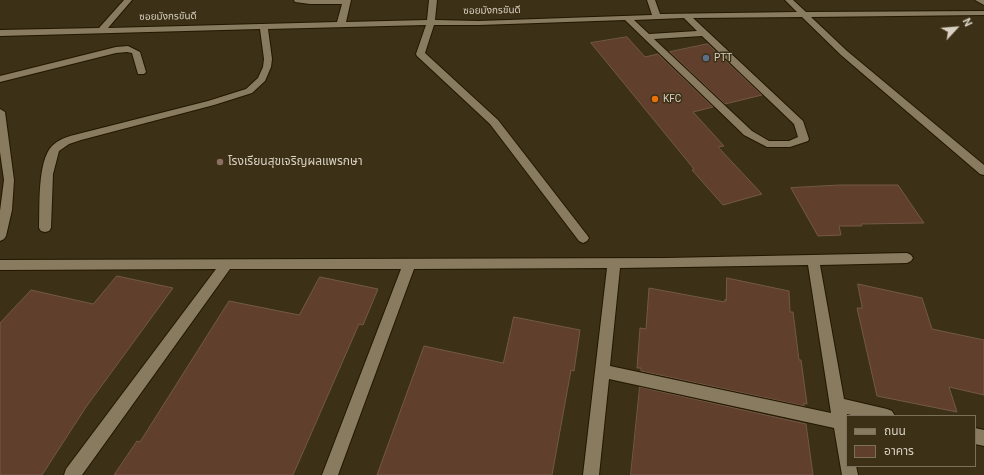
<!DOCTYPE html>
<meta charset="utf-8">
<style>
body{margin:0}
#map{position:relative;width:984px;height:475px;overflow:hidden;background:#3c3016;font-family:Roboto,"Noto Sans Thai",sans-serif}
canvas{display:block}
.legend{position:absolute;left:846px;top:415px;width:130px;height:52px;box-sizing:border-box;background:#3c3016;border:1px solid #7b715b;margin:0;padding:5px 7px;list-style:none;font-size:12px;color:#d9d2c3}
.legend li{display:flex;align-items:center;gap:8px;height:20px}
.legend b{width:20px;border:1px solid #7b715b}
.north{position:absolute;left:936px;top:8px;width:40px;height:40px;-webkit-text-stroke:3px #3c3016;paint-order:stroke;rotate:64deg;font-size:11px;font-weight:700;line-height:16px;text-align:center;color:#d9d2c3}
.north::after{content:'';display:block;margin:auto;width:14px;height:18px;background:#d9d2c3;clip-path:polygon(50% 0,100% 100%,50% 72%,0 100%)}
</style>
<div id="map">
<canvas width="984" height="475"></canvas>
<ul class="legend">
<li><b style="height:5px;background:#887b5f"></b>ถนน</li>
<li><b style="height:11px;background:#60402d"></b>อาคาร</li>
</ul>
<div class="north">N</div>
</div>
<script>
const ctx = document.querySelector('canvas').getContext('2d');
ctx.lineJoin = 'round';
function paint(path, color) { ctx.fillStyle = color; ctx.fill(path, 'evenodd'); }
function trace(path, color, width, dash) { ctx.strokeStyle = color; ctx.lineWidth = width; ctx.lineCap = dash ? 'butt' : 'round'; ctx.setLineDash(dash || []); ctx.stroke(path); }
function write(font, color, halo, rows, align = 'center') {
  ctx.font = font + ' Roboto,"Noto Sans Thai",sans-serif'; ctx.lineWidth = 3; ctx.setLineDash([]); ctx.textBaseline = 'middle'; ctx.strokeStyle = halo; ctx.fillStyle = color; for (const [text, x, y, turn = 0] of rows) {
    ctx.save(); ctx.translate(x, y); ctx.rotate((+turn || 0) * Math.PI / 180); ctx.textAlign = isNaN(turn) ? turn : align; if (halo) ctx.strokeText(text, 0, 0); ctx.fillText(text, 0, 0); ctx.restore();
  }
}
const building = new Path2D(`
 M 627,37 L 645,57 L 658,54 L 713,107 L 693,112 L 724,146 L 718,147 L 762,194 L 723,205 L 692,170 L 694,169 L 591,43 Z
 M 708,44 L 762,95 L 725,104 L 670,52 Z
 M 840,185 L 898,185 L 924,223 L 861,224 L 862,226 L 839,226 L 841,235 L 818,236 L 791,188 Z
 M 117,276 L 173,288 L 86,407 L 42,475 L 0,475 L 0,323 L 31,290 L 93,304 Z
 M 320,277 L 378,289 L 363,325 L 359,324 L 293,475 L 114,475 L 137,441 L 140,442 L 229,301 L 299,315 Z
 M 727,278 L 789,291 L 790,312 L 793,312 L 799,360 L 801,360 L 807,404 L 804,403 L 804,406 L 641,371 L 641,368 L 637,368 L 640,328 L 646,329 L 649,288 L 725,302 L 725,299 L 726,300 Z
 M 858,284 L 922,298 L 932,329 L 984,340 L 984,395 L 949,387 L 957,412 L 877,396 L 857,308 L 862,308 Z
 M 514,317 L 580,330 L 574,371 L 571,370 L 552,475 L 377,475 L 424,346 L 503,363 Z
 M 640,387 L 806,424 L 813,475 L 631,475 Z`);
paint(building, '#60402d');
trace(building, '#735848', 1);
const minor = new Path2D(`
 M 124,0 L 132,0 L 108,28 L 337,22 L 342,4 L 310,4 L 295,2 L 294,0 L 351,0 L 346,22 L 427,20 L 429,0 L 437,0 L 435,20 L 479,21 L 652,15 L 647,0 L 655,0 L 660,14 L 797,12 L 785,0 L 793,0 L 806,12 L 984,11 L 984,15 L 811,17 L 847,51 L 984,165 L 984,175 L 980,174 L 841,55 L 802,17 L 693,18 L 803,121 L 809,139 L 808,141 L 790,147 L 767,147 L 744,135 L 625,20 L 479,25 L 434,25 L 425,53 L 498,120 L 587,235 L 589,238 L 587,241 L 583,243 L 579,241 L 490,124 L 417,56 L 416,54 L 426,25 L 268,29 L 272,59 L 271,67 L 265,81 L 252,93 L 214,105 L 81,140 L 69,144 L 59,151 L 53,174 L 51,228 L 49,231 L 45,232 L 41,231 L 39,228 C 40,207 37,162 52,146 C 58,140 66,137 74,135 L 208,101 L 246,89 L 258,78 L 263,67 L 264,59 L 260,29 L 0,36 L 0,30 L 99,28 ZM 684,18 L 697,31 L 649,34 L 634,20 ZM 702,36 L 794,124 L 798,137 L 789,141 L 769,141 L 752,131 L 654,39 Z
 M 975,0 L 984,0 L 984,5 Z
 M 128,46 L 140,52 L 146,72 L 144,74 L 138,74 L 132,53 L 127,52 L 116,53 L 0,82 L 0,76 L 116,47 Z
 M 0,109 L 5,112 L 14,180 L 12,210 L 6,236 L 4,239 L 0,241 L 0,211 L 4,180 L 0,152 Z
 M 907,253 L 911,255 L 913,258 L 911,261 L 907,263 L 820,265 L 844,399 L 887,409 L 892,411 L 895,416 L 855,416 L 847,414 L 847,466 L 856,466 L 858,475 L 842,475 L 834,428 L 609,379 L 599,475 L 583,475 L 607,268 L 414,269 L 338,475 L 322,475 L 401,269 L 230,269 L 82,475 L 64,475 L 66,469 L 216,269 L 0,270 L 0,260 L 667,258 ZM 808,265 L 831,413 L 610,366 L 620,268 Z
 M 975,428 L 984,430 L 984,446 L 975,444 Z`);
trace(minor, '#231701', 2);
paint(minor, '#887b5f');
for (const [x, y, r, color] of [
 [706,58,4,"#5c6f8a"],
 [655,99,4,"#e8710a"],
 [220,162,4,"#8d6e63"]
]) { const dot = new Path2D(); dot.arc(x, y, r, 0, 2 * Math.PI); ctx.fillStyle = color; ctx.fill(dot); trace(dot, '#3c3016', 1.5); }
write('10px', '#d9d2c3', '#3c3016', [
 ["ซอยมังกรขันดี",492,11,-1],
 ["ซอยมังกรขันดี",168,17,-1]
]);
write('10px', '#d9d2c3', '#3c3016', [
 ["PTT",714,58],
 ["KFC",663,99]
], 'left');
write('12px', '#d9d2c3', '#3c3016', [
 ["โรงเรียนสุขเจริญผลแพรกษา",228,162]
], 'left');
</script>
